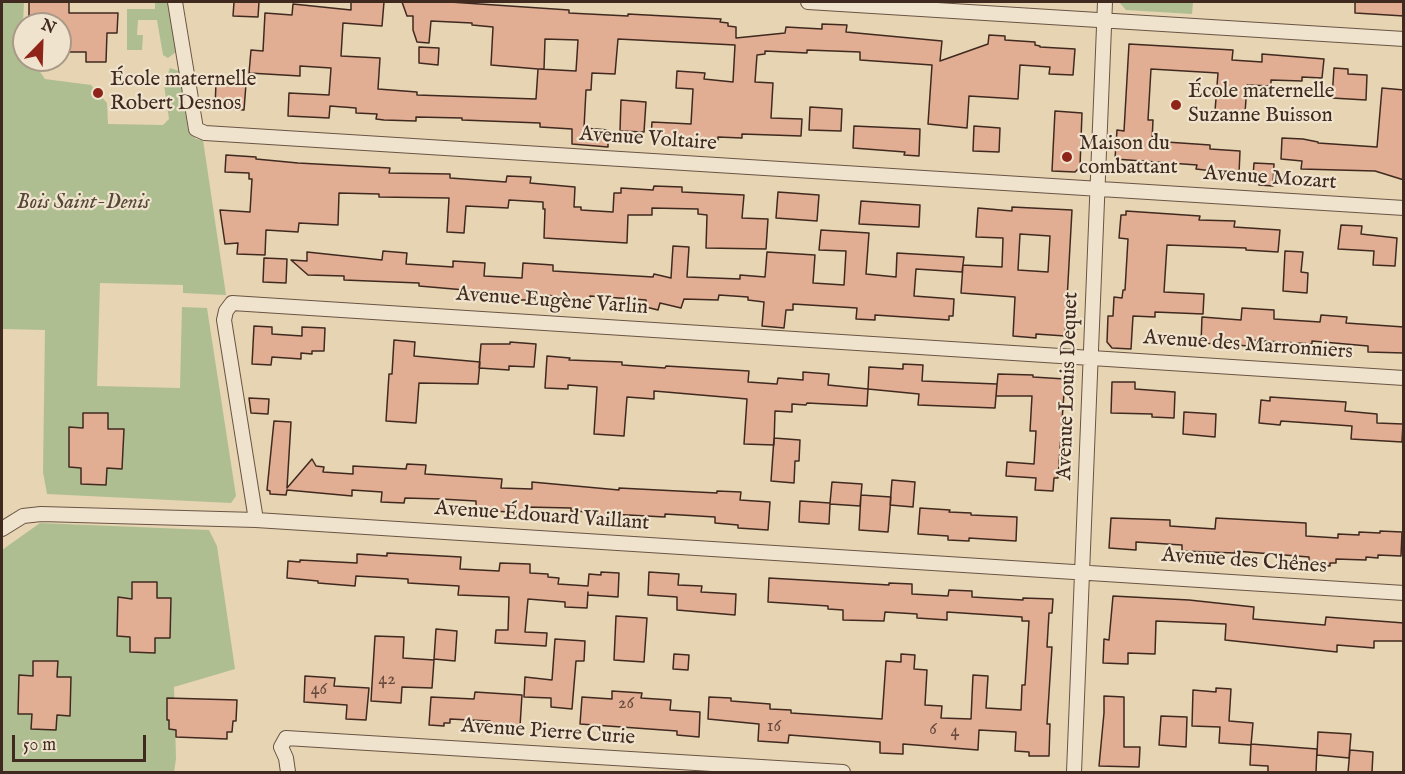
<!DOCTYPE html>
<meta charset="utf-8">
<style>
body{margin:0}
#map{position:relative;width:1405px;height:774px;overflow:hidden;background:#e6d4b2;font-family:"IM FELL English",serif}
canvas{display:block}
.frame{position:absolute;inset:0;border:3px solid #402a20;pointer-events:none}
.north{position:absolute;left:12px;top:12px;width:60px;height:60px;box-sizing:border-box;background:#efe3cd;border:2px solid #a99988;border-radius:50%;rotate:23deg;font-size:16px;font-weight:700;line-height:24px;text-align:center;color:#402a20}
.north::after{content:'';display:block;margin:auto;width:21px;height:27px;background:#8f2418;clip-path:polygon(50% 0,100% 100%,50% 72%,0 100%)}
.scale{position:absolute;left:12px;top:735px;width:134px;height:27px;box-sizing:border-box;border:3px solid #402a20;border-top:0;padding-left:8px;font-size:18px;line-height:21px;white-space:nowrap;color:#402a20;-webkit-text-stroke:4px #efe3cd;paint-order:stroke}
</style>
<div id="map">
<canvas width="1405" height="774"></canvas>
<div class="frame"></div>
<div class="north">N</div>
<div class="scale">50 m</div>
</div>
<script>
const ctx = document.querySelector('canvas').getContext('2d');
ctx.lineJoin = 'round';
function paint(path, color) { ctx.fillStyle = color; ctx.fill(path, 'evenodd'); }
function trace(path, color, width, dash) { ctx.strokeStyle = color; ctx.lineWidth = width; ctx.lineCap = dash ? 'butt' : 'round'; ctx.setLineDash(dash || []); ctx.stroke(path); }
function write(font, color, halo, rows, align = 'center') {
  ctx.font = font + ' "IM FELL English",serif'; ctx.lineWidth = 4.5; ctx.setLineDash([]); ctx.textBaseline = 'middle'; ctx.strokeStyle = halo; ctx.fillStyle = color; for (const [text, x, y, turn = 0] of rows) {
    ctx.save(); ctx.translate(x, y); ctx.rotate((+turn || 0) * Math.PI / 180); ctx.textAlign = isNaN(turn) ? turn : align; if (halo) ctx.strokeText(text, 0, 0); ctx.fillText(text, 0, 0); ctx.restore();
  }
}
paint(new Path2D(`
 M 2,2 L 24,2 L 22,46 L 24,60 L 32,60 L 45,79 L 91,85 L 107,103 L 108,124 L 163,125 L 169,119 L 164,85 L 170,68 L 179,71 L 188,130 L 196,139 L 203,140 L 226,295 L 183,293 L 183,285 L 100,283 L 97,386 L 180,388 L 182,307 L 207,308 L 236,496 L 231,503 L 47,494 L 43,472 L 45,330 L 3,329 L 2,401 Z
 M 155,2 L 168,2 L 176,52 L 168,58 L 163,55 L 157,20 L 138,20 L 137,35 L 143,35 L 142,50 L 127,50 L 127,9 L 155,9 Z
 M 1119,2 L 1193,2 L 1192,14 L 1126,10 Z
 M 40,523 L 209,530 L 217,546 L 235,669 L 174,687 L 176,759 L 174,772 L 2,772 L 2,550 Z`), '#afbe91');
const building = new Path2D(`
 M 29,2 L 69,2 L 69,13 L 118,13 L 117,33 L 107,33 L 106,62 L 86,62 L 86,52 L 60,52 L 60,24 L 29,24 Z
 M 234,2 L 259,2 L 258,17 L 233,16 Z
 M 351,2 L 384,2 L 382,26 L 343,23 L 341,56 L 380,58 L 378,89 L 417,92 L 417,95 L 536,99 L 538,69 L 491,65 L 493,27 L 472,25 L 472,23 L 431,21 L 429,43 L 417,42 L 413,30 L 413,16 L 407,16 L 402,2 L 450,2 L 569,10 L 569,13 L 628,16 L 628,14 L 721,19 L 720,22 L 728,23 L 728,26 L 736,27 L 736,38 L 785,33 L 786,27 L 822,29 L 822,24 L 847,25 L 846,32 L 942,41 L 940,61 L 988,44 L 989,35 L 1005,36 L 1005,40 L 1035,42 L 1035,45 L 1040,46 L 1040,47 L 1075,49 L 1073,75 L 1049,74 L 1050,67 L 1020,65 L 1018,99 L 969,96 L 967,128 L 928,124 L 932,65 L 860,60 L 860,52 L 807,50 L 807,53 L 765,51 L 765,54 L 757,55 L 755,82 L 773,83 L 771,118 L 802,119 L 801,136 L 742,134 L 742,138 L 718,137 L 718,140 L 651,136 L 652,122 L 691,124 L 693,89 L 676,88 L 677,71 L 705,73 L 704,79 L 733,82 L 735,45 L 618,39 L 615,74 L 592,73 L 591,90 L 586,90 L 584,128 L 608,130 L 608,147 L 572,144 L 572,129 L 540,127 L 540,123 L 462,120 L 462,118 L 416,117 L 416,121 L 384,120 L 376,119 L 377,114 L 356,113 L 356,108 L 330,106 L 329,118 L 288,116 L 289,93 L 329,95 L 331,68 L 300,66 L 300,76 L 249,73 L 251,50 L 263,51 L 265,13 L 292,15 L 293,4 L 351,10 ZM 545,39 L 578,40 L 576,71 L 539,69 L 544,69 Z
 M 1355,2 L 1404,2 L 1404,16 L 1355,13 Z
 M 1129,44 L 1233,50 L 1232,60 L 1262,62 L 1262,54 L 1324,59 L 1322,78 L 1302,77 L 1302,81 L 1271,80 L 1271,86 L 1247,85 L 1245,113 L 1215,111 L 1218,73 L 1151,69 L 1148,120 L 1153,120 L 1152,141 L 1210,145 L 1210,149 L 1240,151 L 1239,174 L 1196,169 L 1197,165 L 1115,159 L 1117,130 L 1124,131 Z
 M 419,47 L 439,48 L 438,65 L 419,63 Z
 M 1334,68 L 1348,69 L 1348,74 L 1367,75 L 1366,100 L 1332,98 Z
 M 216,82 L 246,84 L 244,110 L 215,108 Z
 M 1382,88 L 1404,90 L 1404,180 L 1375,171 L 1301,169 L 1302,161 L 1281,159 L 1282,138 L 1303,139 L 1318,142 L 1318,143 L 1377,147 Z
 M 621,100 L 646,102 L 644,132 L 620,131 Z
 M 810,107 L 842,109 L 841,131 L 809,130 Z
 M 1055,111 L 1082,113 L 1080,167 L 1075,172 L 1052,171 Z
 M 854,126 L 920,129 L 919,156 L 904,155 L 905,152 L 853,148 Z
 M 974,126 L 1000,128 L 999,152 L 973,151 Z
 M 226,155 L 256,157 L 256,159 L 298,163 L 390,168 L 389,173 L 450,174 L 450,178 L 506,182 L 507,176 L 531,177 L 530,183 L 575,187 L 574,207 L 581,207 L 581,210 L 613,212 L 614,193 L 621,193 L 621,188 L 653,190 L 654,186 L 682,187 L 682,192 L 744,195 L 742,218 L 768,219 L 766,249 L 706,248 L 707,215 L 698,214 L 698,209 L 652,208 L 652,215 L 628,215 L 627,243 L 544,238 L 545,209 L 543,209 L 543,202 L 509,200 L 508,208 L 466,206 L 464,233 L 447,232 L 449,198 L 379,197 L 379,194 L 339,193 L 338,225 L 299,223 L 298,232 L 266,230 L 265,255 L 237,254 L 238,243 L 225,244 L 220,210 L 250,212 L 252,179 L 249,179 L 249,173 L 225,172 Z
 M 1254,163 L 1274,164 L 1273,186 L 1259,185 L 1260,177 L 1253,176 Z
 M 778,192 L 819,195 L 817,221 L 776,218 Z
 M 861,201 L 920,205 L 919,227 L 859,224 Z
 M 1012,207 L 1072,210 L 1065,336 L 1036,334 L 1036,338 L 1013,336 L 1015,297 L 961,293 L 963,265 L 1002,267 L 1003,238 L 976,237 L 978,208 L 1012,211 ZM 1020,234 L 1050,236 L 1048,272 L 1018,270 Z
 M 1126,211 L 1200,216 L 1199,220 L 1235,221 L 1234,227 L 1280,230 L 1278,252 L 1246,250 L 1246,248 L 1167,245 L 1164,292 L 1204,294 L 1203,314 L 1155,312 L 1155,317 L 1133,316 L 1131,349 L 1112,348 L 1107,342 L 1108,316 L 1113,316 L 1114,297 L 1122,298 L 1123,290 L 1125,290 L 1128,239 L 1119,238 L 1121,215 L 1126,215 Z
 M 1341,225 L 1362,226 L 1361,234 L 1397,238 L 1395,266 L 1373,265 L 1374,251 L 1338,249 Z
 M 821,230 L 869,233 L 866,274 L 896,277 L 897,253 L 964,257 L 962,272 L 916,269 L 914,296 L 954,299 L 953,316 L 949,316 L 949,320 L 875,315 L 875,320 L 856,319 L 857,308 L 793,304 L 793,310 L 786,310 L 784,328 L 762,326 L 764,302 L 748,300 L 748,297 L 719,295 L 718,300 L 684,299 L 681,308 L 660,303 L 658,310 L 646,307 L 646,300 L 633,299 L 590,296 L 590,301 L 568,299 L 568,297 L 530,294 L 529,300 L 493,300 L 494,297 L 465,294 L 465,290 L 419,286 L 419,283 L 344,280 L 344,276 L 308,275 L 291,260 L 307,261 L 307,252 L 382,260 L 383,251 L 407,253 L 406,264 L 453,267 L 453,261 L 485,263 L 484,276 L 522,278 L 523,263 L 553,265 L 553,271 L 653,277 L 654,274 L 671,278 L 673,246 L 689,247 L 687,277 L 740,279 L 740,275 L 765,277 L 767,252 L 815,255 L 813,283 L 844,285 L 846,251 L 819,250 Z
 M 1285,251 L 1303,252 L 1301,272 L 1308,273 L 1307,293 L 1283,291 Z
 M 264,258 L 287,259 L 286,283 L 263,282 Z
 M 1242,308 L 1274,310 L 1274,319 L 1320,322 L 1321,315 L 1347,317 L 1346,323 L 1404,327 L 1404,353 L 1368,352 L 1368,346 L 1312,341 L 1312,344 L 1250,340 L 1250,346 L 1201,343 L 1202,317 L 1241,320 Z
 M 254,326 L 272,327 L 272,334 L 302,336 L 302,327 L 325,328 L 324,351 L 312,351 L 312,354 L 301,353 L 301,359 L 272,357 L 271,365 L 252,364 Z
 M 394,340 L 415,342 L 414,356 L 480,362 L 478,384 L 419,383 L 416,423 L 386,421 L 389,374 L 392,374 Z
 M 510,342 L 536,344 L 534,367 L 509,366 L 509,370 L 479,368 L 481,344 L 510,344 Z
 M 547,356 L 570,358 L 569,360 L 622,362 L 622,365 L 665,368 L 666,366 L 749,371 L 748,382 L 777,384 L 778,378 L 803,380 L 803,372 L 829,374 L 828,385 L 868,389 L 867,406 L 807,403 L 806,405 L 792,404 L 792,412 L 775,411 L 774,445 L 744,444 L 747,399 L 654,391 L 654,399 L 627,397 L 624,436 L 594,434 L 597,387 L 568,385 L 568,389 L 545,388 Z
 M 903,364 L 923,365 L 922,381 L 997,384 L 995,408 L 918,405 L 919,394 L 868,389 L 869,367 L 903,369 Z
 M 998,374 L 1033,375 L 1033,377 L 1065,379 L 1058,478 L 1054,478 L 1053,491 L 1035,490 L 1036,478 L 1006,476 L 1007,462 L 1034,464 L 1036,431 L 1030,431 L 1032,396 L 996,396 Z
 M 1112,382 L 1135,382 L 1135,389 L 1175,392 L 1174,418 L 1152,417 L 1152,414 L 1111,413 Z
 M 1270,397 L 1346,402 L 1345,411 L 1377,414 L 1377,423 L 1403,424 L 1402,442 L 1351,439 L 1352,426 L 1281,421 L 1280,425 L 1259,423 L 1261,400 L 1270,401 Z
 M 249,398 L 269,399 L 268,414 L 251,413 Z
 M 1184,412 L 1216,414 L 1215,437 L 1183,434 Z
 M 83,413 L 108,413 L 108,429 L 124,429 L 122,469 L 107,468 L 106,485 L 81,484 L 81,468 L 69,467 L 69,427 L 83,428 Z
 M 274,421 L 291,422 L 287,488 L 312,459 L 316,466 L 324,467 L 323,472 L 353,474 L 353,466 L 406,469 L 407,464 L 426,465 L 425,474 L 502,479 L 501,488 L 532,489 L 532,482 L 619,490 L 619,488 L 717,493 L 717,491 L 741,492 L 740,500 L 770,502 L 768,530 L 738,528 L 738,525 L 715,523 L 715,517 L 665,514 L 665,517 L 610,514 L 610,517 L 589,515 L 590,512 L 571,511 L 571,508 L 526,507 L 526,513 L 476,510 L 476,501 L 441,499 L 405,498 L 404,503 L 381,502 L 382,492 L 352,490 L 352,496 L 287,490 L 286,495 L 270,494 L 270,491 L 267,490 Z
 M 774,438 L 800,440 L 799,461 L 795,461 L 794,483 L 771,481 Z
 M 892,480 L 915,482 L 913,507 L 890,505 Z
 M 832,482 L 862,484 L 860,506 L 830,504 L 829,524 L 799,522 L 800,501 L 830,503 Z
 M 861,495 L 891,497 L 888,532 L 859,530 Z
 M 920,508 L 950,510 L 949,512 L 971,513 L 971,515 L 1017,517 L 1016,541 L 969,538 L 969,541 L 948,540 L 948,536 L 918,534 Z
 M 1111,518 L 1170,520 L 1170,526 L 1215,529 L 1216,518 L 1306,523 L 1306,536 L 1338,538 L 1338,534 L 1359,535 L 1359,532 L 1380,533 L 1380,531 L 1402,532 L 1401,556 L 1378,555 L 1378,558 L 1366,557 L 1366,560 L 1336,559 L 1336,563 L 1330,563 L 1330,566 L 1309,564 L 1309,557 L 1235,551 L 1235,553 L 1182,551 L 1182,545 L 1136,542 L 1136,550 L 1109,548 Z
 M 387,553 L 461,557 L 460,569 L 499,571 L 500,563 L 530,564 L 530,573 L 548,574 L 548,577 L 559,578 L 558,584 L 588,586 L 589,574 L 601,575 L 601,572 L 619,573 L 618,597 L 588,595 L 588,592 L 587,608 L 565,607 L 565,602 L 528,599 L 525,632 L 547,633 L 546,646 L 495,643 L 496,630 L 508,630 L 509,597 L 458,595 L 459,586 L 408,583 L 408,579 L 356,576 L 355,586 L 318,583 L 318,581 L 287,578 L 288,561 L 300,562 L 300,560 L 357,563 L 357,554 L 387,556 Z
 M 649,572 L 679,574 L 678,585 L 702,586 L 701,592 L 736,594 L 735,615 L 677,610 L 677,597 L 648,595 Z
 M 769,578 L 889,585 L 889,583 L 912,584 L 912,594 L 948,596 L 949,590 L 972,591 L 972,597 L 1023,600 L 1023,598 L 1053,599 L 1052,613 L 1049,613 L 1047,647 L 1052,647 L 1047,724 L 1050,724 L 1049,756 L 1029,756 L 1029,752 L 1015,751 L 1016,732 L 979,730 L 978,750 L 903,744 L 903,754 L 880,753 L 880,742 L 789,735 L 788,743 L 758,741 L 759,724 L 708,719 L 709,697 L 731,698 L 731,701 L 770,704 L 770,709 L 791,710 L 791,713 L 882,719 L 886,661 L 901,662 L 901,654 L 915,655 L 914,669 L 927,670 L 925,705 L 942,706 L 941,718 L 971,719 L 973,675 L 988,676 L 986,708 L 1021,710 L 1022,685 L 1025,685 L 1029,621 L 1022,621 L 1022,617 L 947,612 L 947,620 L 917,618 L 917,614 L 885,612 L 884,621 L 843,620 L 843,610 L 828,609 L 828,606 L 768,602 Z
 M 132,582 L 157,582 L 157,598 L 171,598 L 170,638 L 155,638 L 155,653 L 130,652 L 130,637 L 117,636 L 118,597 L 132,599 Z
 M 1113,596 L 1189,600 L 1254,607 L 1253,619 L 1325,625 L 1326,617 L 1404,623 L 1404,641 L 1374,641 L 1374,648 L 1337,645 L 1337,652 L 1225,640 L 1226,624 L 1156,621 L 1155,654 L 1128,653 L 1128,664 L 1103,663 L 1104,639 L 1109,640 Z
 M 616,616 L 647,618 L 644,662 L 614,660 Z
 M 436,629 L 457,631 L 455,661 L 434,659 Z
 M 375,636 L 404,637 L 403,658 L 434,660 L 432,688 L 402,687 L 401,703 L 371,701 Z
 M 555,639 L 585,641 L 584,661 L 576,661 L 572,709 L 551,707 L 551,698 L 524,697 L 525,677 L 552,680 Z
 M 674,654 L 689,655 L 688,670 L 673,669 Z
 M 33,661 L 58,661 L 57,677 L 71,677 L 70,716 L 57,715 L 56,730 L 31,729 L 32,714 L 18,714 L 19,675 L 33,676 Z
 M 305,676 L 335,678 L 334,686 L 369,688 L 366,720 L 346,719 L 347,705 L 304,702 Z
 M 1216,688 L 1231,689 L 1229,721 L 1253,723 L 1251,745 L 1219,743 L 1220,727 L 1192,726 L 1193,690 L 1216,692 Z
 M 612,691 L 642,693 L 641,698 L 671,700 L 670,710 L 700,712 L 699,737 L 677,735 L 677,731 L 580,724 L 582,697 L 612,699 Z
 M 475,692 L 522,695 L 520,726 L 490,724 L 490,721 L 450,719 L 450,723 L 444,723 L 444,726 L 429,725 L 431,697 L 474,699 Z
 M 1104,696 L 1124,697 L 1124,747 L 1140,747 L 1139,767 L 1099,766 L 1104,713 Z
 M 167,698 L 237,700 L 236,721 L 233,721 L 232,732 L 227,732 L 227,739 L 176,737 L 176,730 L 169,729 L 169,720 L 167,720 Z
 M 1161,716 L 1187,717 L 1186,747 L 1159,745 Z
 M 1318,732 L 1351,734 L 1349,758 L 1317,755 Z
 M 1251,744 L 1317,749 L 1316,772 L 1268,772 L 1268,766 L 1250,765 Z
 M 1350,750 L 1373,752 L 1372,772 L 1348,772 Z`);
paint(building, '#e1ad93');
trace(building, '#402a20', 1.5);
const minor = new Path2D(`
 M 175,2 L 196,129 L 205,133 L 1404,208
 M 808,2 L 1404,39
 M 256,520 L 224,320 L 226,311 L 232,303 L 1404,378
 M 2,529 L 23,516 L 41,514 L 256,520 L 1404,593
 M 288,772 L 286,758 L 281,747 L 286,738 L 843,772
 M 1074,772 L 1105,2`);
trace(minor, '#6a5444', 16);
trace(minor, '#efe3cd', 14);
for (const [x, y, r, color] of [
 [98,93,6,"#8f2418"],
 [1176,105,6,"#8f2418"],
 [1067,157,6,"#8f2418"]
]) { const dot = new Path2D(); dot.arc(x, y, r, 0, 2 * Math.PI); ctx.fillStyle = color; ctx.fill(dot); trace(dot, '#efe3cd', 2); }
write('18px', '#684b3d', null, [
 ["42",387,680],
 ["46",319,690],
 ["26",626,704],
 ["16",774,727],
 ["6",933,730],
 ["4",955,732]
]);
write('21px', '#402a20', '#efe3cd', [
 ["École maternelle",110,81],
 ["Robert Desnos",110,105],
 ["École maternelle",1188,93],
 ["Suzanne Buisson",1188,117],
 ["Maison du",1079,145],
 ["combattant",1079,169]
], 'left');
write('21px', '#402a20', '#efe3cd', [
 ["Avenue Voltaire",648,140,4],
 ["Avenue Mozart",1270,179,4],
 ["Avenue Eugène Varlin",552,302,4],
 ["Avenue des Marronniers",1248,346,4],
 ["Avenue Louis Dequet",1069,386,-88],
 ["Avenue Édouard Vaillant",542,517,4],
 ["Avenue des Chênes",1244,562,4],
 ["Avenue Pierre Curie",548,733,4]
]);
write('italic 21px', '#564837', '#efe3cd', [
 ["Bois Saint-Denis",83,204]
]);
</script>
